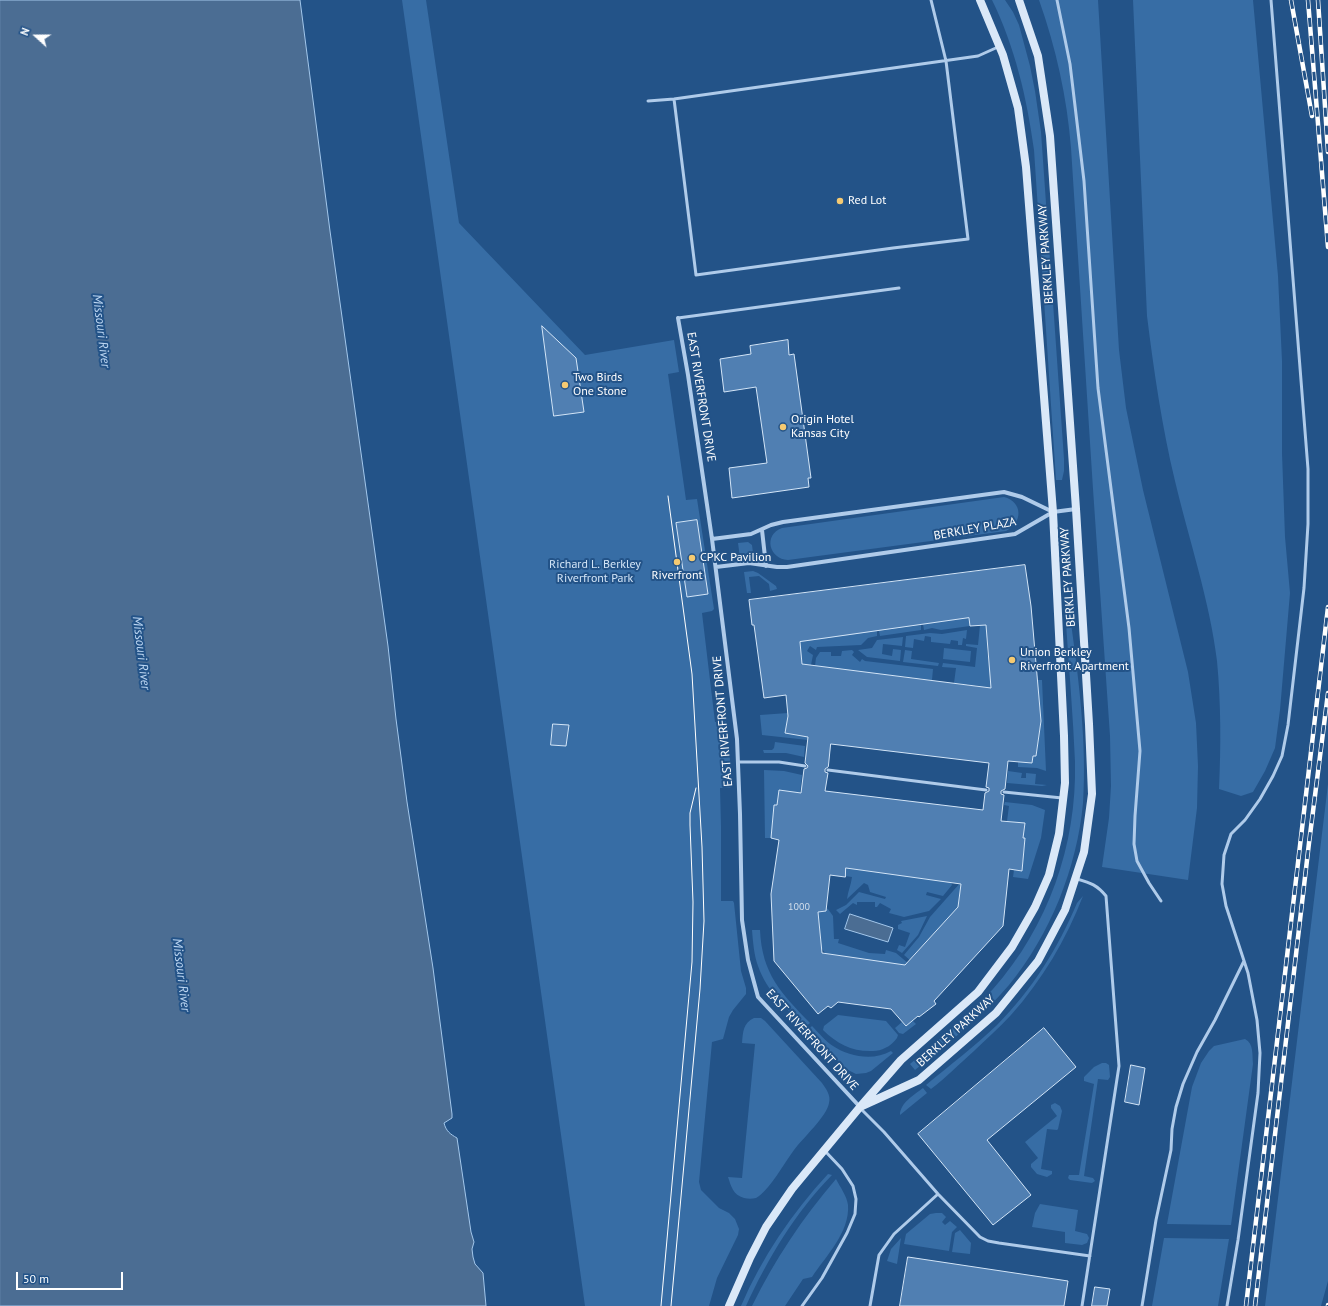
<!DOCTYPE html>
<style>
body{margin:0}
#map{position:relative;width:1328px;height:1306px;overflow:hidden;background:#235388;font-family:"PT Sans",sans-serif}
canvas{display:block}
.north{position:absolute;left:16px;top:16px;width:40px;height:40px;-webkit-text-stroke:3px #235388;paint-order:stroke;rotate:291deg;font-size:11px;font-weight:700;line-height:16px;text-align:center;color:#fff}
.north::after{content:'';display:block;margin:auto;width:14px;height:18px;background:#fff;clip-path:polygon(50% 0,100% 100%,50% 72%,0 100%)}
.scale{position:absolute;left:16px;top:1272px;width:107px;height:18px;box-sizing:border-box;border:2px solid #fff;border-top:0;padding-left:5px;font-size:12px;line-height:14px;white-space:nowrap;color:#fff;-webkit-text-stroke:3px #235388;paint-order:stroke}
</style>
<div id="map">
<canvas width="1328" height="1306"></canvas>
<div class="north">N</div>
<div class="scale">50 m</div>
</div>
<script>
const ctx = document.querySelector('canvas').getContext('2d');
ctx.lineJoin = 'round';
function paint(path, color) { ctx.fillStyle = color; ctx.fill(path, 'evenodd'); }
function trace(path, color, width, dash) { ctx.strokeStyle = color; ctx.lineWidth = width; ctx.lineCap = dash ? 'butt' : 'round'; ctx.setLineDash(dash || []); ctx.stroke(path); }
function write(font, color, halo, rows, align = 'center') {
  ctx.font = font + ' "PT Sans",sans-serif'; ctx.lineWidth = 4; ctx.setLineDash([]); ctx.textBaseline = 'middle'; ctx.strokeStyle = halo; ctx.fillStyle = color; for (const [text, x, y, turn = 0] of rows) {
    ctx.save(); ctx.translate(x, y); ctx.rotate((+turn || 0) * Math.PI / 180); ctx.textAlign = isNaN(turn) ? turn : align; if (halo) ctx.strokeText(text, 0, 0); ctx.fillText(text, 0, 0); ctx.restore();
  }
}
paint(new Path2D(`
 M 402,0 L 426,0 L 459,223 L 585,355 L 674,340 L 679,372 L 668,374 L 686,500 L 697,499 L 714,609 L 712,611 L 702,613 L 715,722 L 725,721 L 727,723 L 732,785 L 730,788 L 720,788 L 721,826 L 721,901 L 733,901 L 734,903 L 741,971 L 746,988 L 746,994 L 733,1010 L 729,1017 L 723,1039 L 712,1042 L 699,1182 L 701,1190 L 719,1208 L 729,1213 L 735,1219 L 739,1229 L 738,1235 L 717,1278 L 709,1306 L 585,1306 Z
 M 992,0 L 1005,0 L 1013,12 L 1019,25 L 1030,66 L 1035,91 L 1041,132 L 1064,459 L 1064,471 L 1062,480 L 1056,480 L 1034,150 C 1027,98 1015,47 992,0 Z
 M 1039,0 L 1098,0 L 1119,350 L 1126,408 L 1143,490 L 1188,672 L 1196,723 L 1198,766 L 1197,808 L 1188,880 L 1102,867 L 1109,818 L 1111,786 L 1110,736 L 1093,489 L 1071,148 C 1067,97 1056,48 1039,0 Z
 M 1133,0 L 1253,0 L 1278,276 L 1282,361 L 1282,453 L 1285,537 L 1290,593 L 1280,710 L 1275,748 L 1265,771 L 1253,792 L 1241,796 L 1219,789 C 1221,747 1221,703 1217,661 C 1210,602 1189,540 1175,481 C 1162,427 1154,372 1147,316 Z
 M 1004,497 C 1023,502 1023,523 1006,531 L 788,560 C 769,559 763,535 782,528 Z
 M 748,542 L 752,545 L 753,553 L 748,557 L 740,558 L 738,543 Z
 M 753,571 L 758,573 L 776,586 L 777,589 L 770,591 L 769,584 L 759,576 L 749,577 L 751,593 L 747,593 L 744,572 Z
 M 969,618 L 970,626 L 941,630 L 932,628 L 924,630 L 923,624 Z
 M 1066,623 L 1071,623 C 1079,681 1087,745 1083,803 C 1077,868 1050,935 1009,985 C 981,1018 948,1043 915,1070 L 910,1064 C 938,1040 968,1017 993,989 C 1048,927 1077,845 1075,762 C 1073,715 1069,669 1066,623 Z
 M 921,625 L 921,630 L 880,636 L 879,631 Z
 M 980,625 L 988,625 C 985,643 988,666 994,683 L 988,691 L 980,691 L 980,686 L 954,683 L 956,668 L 942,667 L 943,663 L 975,667 L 977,648 L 966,646 L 966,644 L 978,645 Z
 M 967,630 L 966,639 L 963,638 L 962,645 L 958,645 L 958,641 L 951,640 L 950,644 L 931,642 L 931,637 L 925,636 L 924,641 L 914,639 L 913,648 L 905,647 L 906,636 L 930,633 L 942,634 Z
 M 877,631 L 877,636 L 868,638 L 861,645 L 817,647 L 816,650 L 810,646 L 807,651 L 813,655 L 811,665 L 802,664 L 799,638 Z
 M 903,637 L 902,646 L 883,644 L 882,654 L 892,656 L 893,649 L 901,650 L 900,661 L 867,657 L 858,650 L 872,648 L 877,640 Z
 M 944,648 L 971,651 L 970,662 L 943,659 Z
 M 852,650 L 854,652 L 852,655 L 860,662 L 862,659 L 865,661 L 933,669 L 932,680 L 815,666 L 816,658 L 820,652 L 831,652 L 831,656 L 841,656 L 842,651 Z
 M 905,650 L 912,651 L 911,659 L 939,663 L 938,666 L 903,662 Z
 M 1037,680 L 1042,680 L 1046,771 L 1037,768 L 1018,767 L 1018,762 L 1033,756 L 1036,756 L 1041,721 Z
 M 788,713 L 786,733 L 808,737 L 808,740 L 762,735 L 760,715 Z
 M 775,742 L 805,746 L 804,757 L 786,753 L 764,753 L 763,750 L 772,750 L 774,748 Z
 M 764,770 L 784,771 L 802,775 L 800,793 L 777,805 L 774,805 L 771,838 L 765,838 Z
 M 1008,771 L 1022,773 L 1021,778 L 1026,778 L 1026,773 L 1036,774 L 1035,784 L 1047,785 L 1042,786 L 1007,783 Z
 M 1328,784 L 1328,1281 L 1321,1306 L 1265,1306 Z
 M 1005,802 L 1032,805 L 1045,810 L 1041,838 L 1028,879 L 1013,877 L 1014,870 L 1022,871 L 1025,838 L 1023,838 L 1025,824 L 1007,821 L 1009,806 L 1004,805 Z
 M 846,868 L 951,882 L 952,885 L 943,896 L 927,892 L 926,895 L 941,899 L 929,911 L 904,917 L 889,913 L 891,909 L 880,903 L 877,907 L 875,907 L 875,902 L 857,902 L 857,905 L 853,903 L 840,914 L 836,910 L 846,905 L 859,892 L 885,899 L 886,897 L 870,892 L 868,885 L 864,883 L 847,899 C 848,891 851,885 852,877 L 845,876 Z
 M 961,882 L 964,893 L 960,892 L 958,907 L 912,957 L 911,961 L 904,955 L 919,937 L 930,917 Z
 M 1083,896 C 1066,940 1042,980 1011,1015 C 999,1028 986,1039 974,1051 C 959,1064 946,1078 931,1089 L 926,1085 C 950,1065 975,1046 997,1025 C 1032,990 1058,948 1077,903 Z
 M 826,908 L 828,909 L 833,916 L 834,939 L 839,939 L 838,943 L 869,953 L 885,954 L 886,950 L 896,953 L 909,964 L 908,966 L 826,954 L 818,944 L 821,941 L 818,912 L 826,911 Z
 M 927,916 L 918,935 L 902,953 L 897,950 L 899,945 L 905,947 L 910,933 L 898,929 L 898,925 L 902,923 L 901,921 Z
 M 752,930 L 760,930 C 762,974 781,993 810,1023 L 805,1027 C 787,1009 767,992 758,966 C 754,955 753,942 752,930 Z
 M 838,1015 L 886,1021 L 898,1035 L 897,1038 C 894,1042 890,1046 885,1048 C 882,1050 877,1051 873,1051 C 853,1052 837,1044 823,1030 L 824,1026 Z
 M 754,1018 L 761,1018 L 765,1021 L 822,1083 C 826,1089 831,1095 829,1103 C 827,1116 803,1138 794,1150 C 785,1162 769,1191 756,1198 C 752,1199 748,1199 744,1198 C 733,1195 731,1186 728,1177 L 742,1178 L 755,1044 L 742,1043 C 743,1032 743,1023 754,1018 Z
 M 912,1020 L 916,1024 L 903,1034 L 899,1033 L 895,1028 L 902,1022 L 906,1026 Z
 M 812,1026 C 819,1033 825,1041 833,1046 C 849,1057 874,1061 891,1051 L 893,1053 L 871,1071 L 866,1073 L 856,1074 L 844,1068 L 808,1030 Z
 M 1245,1039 C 1254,1044 1252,1054 1253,1064 L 1231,1225 L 1167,1224 L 1192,1087 L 1201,1063 L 1209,1051 L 1214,1046 Z
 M 1102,1063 L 1106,1063 L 1109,1065 L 1110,1077 L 1108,1080 L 1098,1079 L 1084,1176 L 1093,1178 L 1095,1181 L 1092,1183 L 1070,1180 L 1068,1178 L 1069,1175 L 1079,1175 L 1094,1084 L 1084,1081 L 1084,1077 L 1094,1067 Z
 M 923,1088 L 927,1093 L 900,1115 C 900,1103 914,1095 923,1088 Z
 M 1055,1103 L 1060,1106 L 1062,1111 L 1058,1129 L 1057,1130 L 1047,1129 L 1041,1169 L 1052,1171 L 1052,1174 L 1047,1177 L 1037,1174 L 1031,1167 L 1031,1164 L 1038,1158 L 1025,1142 L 1057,1116 L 1051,1108 L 1051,1105 Z
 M 828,1174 L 832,1175 C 795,1213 768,1258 746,1306 L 741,1306 C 762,1257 792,1213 828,1174 Z
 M 836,1179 C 840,1187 847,1196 848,1205 C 850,1232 826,1256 812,1277 L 803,1279 L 785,1306 L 752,1306 C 775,1259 802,1219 836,1179 Z
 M 1040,1204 L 1078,1210 L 1075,1231 L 1087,1234 L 1089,1238 L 1087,1243 L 1082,1245 L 1065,1243 L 1065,1232 L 1032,1227 L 1035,1213 Z
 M 936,1213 L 942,1213 L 946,1217 L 942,1222 L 945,1225 L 950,1221 L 957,1227 L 952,1232 L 949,1251 L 904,1244 L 906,1234 L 930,1214 Z
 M 960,1230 L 971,1243 L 970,1254 L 952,1252 L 955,1233 Z
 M 901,1238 L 897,1264 L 887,1261 L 891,1249 Z
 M 1164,1238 L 1229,1239 L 1218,1306 L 1152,1306 Z`), '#376da5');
const water = new Path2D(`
 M 0,0 L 300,0 L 330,231 L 388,646 L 396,719 L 407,802 L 433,968 L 452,1114 L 452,1118 L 444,1123 C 446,1131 450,1134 457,1138 L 471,1232 L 474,1242 L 472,1249 L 473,1257 L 475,1264 L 483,1273 L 486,1306 L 0,1306 Z
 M 850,914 L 893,928 L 888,942 L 845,929 Z`);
paint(water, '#4b6d93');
trace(water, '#a3c7eb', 1);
const building = new Path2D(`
 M 542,326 L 576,358 L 584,412 L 554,416 Z
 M 788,340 L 789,355 L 794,354 L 811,478 L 808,478 L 809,487 L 732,498 L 729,468 L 767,463 L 756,387 L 724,392 L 720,359 L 751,354 L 750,346 Z
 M 697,520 L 708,594 L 687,597 L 676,523 Z
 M 1025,565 L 1031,606 L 1041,721 L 1036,756 L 1033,756 L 1032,763 L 1008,761 L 1005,789 L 1001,791 L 1001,794 L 1004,795 L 1001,821 L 1025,823 L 1023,838 L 1025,838 L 1022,871 L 1009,869 L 1003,926 L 934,1001 L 936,1004 L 919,1017 L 918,1016 L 906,1026 L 891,1009 L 838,1002 L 831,1008 L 828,1006 L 818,1014 L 774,961 L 771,894 L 779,840 L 771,838 L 774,805 L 777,805 L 779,790 L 801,793 L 804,769 L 807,768 L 808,766 L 805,763 L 808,737 L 785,733 L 788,716 L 786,695 L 764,698 L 754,625 L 752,625 L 749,600 ZM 969,618 L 970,626 L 986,625 L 991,688 L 802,664 L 800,642 ZM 831,744 L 989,763 L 986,787 L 989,788 L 989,791 L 985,793 L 983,810 L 825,791 L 828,773 L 825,772 L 825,769 L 828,767 ZM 846,868 L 961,884 L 958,907 L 905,965 L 822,953 L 818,912 L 826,911 L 830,875 L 845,877 Z
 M 553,724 L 569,725 L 566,746 L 551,745 Z
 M 1044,1028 L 1076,1067 L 987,1140 L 1031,1195 L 993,1225 L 918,1134 Z
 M 1131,1065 L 1145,1068 L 1139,1105 L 1125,1102 Z
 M 908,1257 L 1068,1281 L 1064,1306 L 900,1306 Z
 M 1095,1287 L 1110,1289 L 1107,1306 L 1092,1306 Z`);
paint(building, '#507fb2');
trace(building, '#d3e5f7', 1);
trace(new Path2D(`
 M 1057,0 L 1070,64 L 1084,181 L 1098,388 L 1129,628 L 1140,751 L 1135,816 L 1134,844 L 1137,861 L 1149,883 L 1161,901
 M 674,99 L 696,275 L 893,248 L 968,239 L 946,61 L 931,0
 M 648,101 L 674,99 L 978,56 L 998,47
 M 678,318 L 899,288
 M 738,762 L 779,762 L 805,766
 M 828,770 L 986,790
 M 1004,792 L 1062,798
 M 1077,879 C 1091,883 1097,885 1106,896 L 1119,1066 L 1082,1306
 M 861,1109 L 884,1132 L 938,1194 L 980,1237 L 988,1241 L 999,1243 L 1090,1256
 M 802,1306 L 822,1278 L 847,1233 L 855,1214 L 856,1199 L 853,1186 L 842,1169 L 825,1151
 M 870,1306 L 879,1255 L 894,1234 L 938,1194
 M 1142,1306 L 1156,1220 L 1171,1150 L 1172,1129 L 1176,1107 L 1183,1084 L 1197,1052 L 1215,1020 L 1244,961
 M 1227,1306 L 1238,1240 L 1258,1093 L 1260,1053 L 1257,1020 L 1248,973 L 1226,906 L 1222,884 L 1224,855 L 1231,834 L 1245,820 L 1260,799 L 1273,776 L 1282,756 L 1288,725 L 1304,588 L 1308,524 L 1308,469 L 1271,0`), '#afcbea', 3);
trace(new Path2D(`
 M 678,318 L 688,375 L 712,539 L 737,739 L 740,814 L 742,920 L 748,960 L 758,997 L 860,1107
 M 1053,512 L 1076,509
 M 762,530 L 766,566
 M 712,539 L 751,534 L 771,525 L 783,522 L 1004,492 L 1022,497 L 1053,512 L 1015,534 L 787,567 L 777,567 L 749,563 L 716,567`), '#afcbea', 4);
trace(new Path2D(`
 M 862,1106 L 919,1080 L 996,1013 L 1038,961 L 1065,910 L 1084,852 L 1092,794 L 1089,724 L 1076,509 L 1050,136 L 1038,56 L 1019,0
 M 729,1306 L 750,1258 L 766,1227 L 792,1189 L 860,1107 L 901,1060 L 978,992 L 1012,947 L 1035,907 L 1049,875 L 1059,834 L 1065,783 L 1064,736 L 1053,512 L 1026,167 L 1018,108 L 1003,55 L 980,0`), '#dae8f8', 8);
trace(new Path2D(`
 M 668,496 L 692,674 L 702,847 L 704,921 L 700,989 L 671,1306
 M 661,1306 L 692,962 L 693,902 L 690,825 L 690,813 L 696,788`), '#fff', 1);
const rail = new Path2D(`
 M 1291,0 L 1312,116
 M 1308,0 L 1328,247
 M 1318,0 L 1328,152
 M 1246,1306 L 1328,607
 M 1255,1306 L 1309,843 L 1328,693
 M 1328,1306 L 1328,1305`);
trace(rail, '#fff', 4.5);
trace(rail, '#235388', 3, [9]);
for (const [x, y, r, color] of [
 [840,201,4,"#f5ca72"],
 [565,385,4,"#f5ca72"],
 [783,427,4,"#f5ca72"],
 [692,558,4,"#f5ca72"],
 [677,562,4,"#f5ca72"],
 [1012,660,4,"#f5ca72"]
]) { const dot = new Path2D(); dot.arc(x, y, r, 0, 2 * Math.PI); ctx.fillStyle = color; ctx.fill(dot); trace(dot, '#235388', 1.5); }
write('10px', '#d3dfec', null, [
 ["1000",799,907]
]);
write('12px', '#fff', '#235388', [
 ["Red Lot",848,201],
 ["Two Birds",573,378],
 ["One Stone",573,392],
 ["Origin Hotel",791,420],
 ["Kansas City",791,434],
 ["CPKC Pavilion",700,558],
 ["Riverfront",677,576,"center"],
 ["Union Berkley",1020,653],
 ["Riverfront Apartment",1020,667]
], 'left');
write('12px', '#fff', '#235388', [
 ["BERKLEY PARKWAY",1046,254,-94],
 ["EAST RIVERFRONT DRIVE",701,397,81],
 ["BERKLEY PLAZA",975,529,-10],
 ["BERKLEY PARKWAY",1068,577,-94],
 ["EAST RIVERFRONT DRIVE",723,721,-95],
 ["BERKLEY PARKWAY",956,1031,-42],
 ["EAST RIVERFRONT DRIVE",812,1040,48]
]);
write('12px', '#d3e5f7', '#235388', [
 ["Richard L. Berkley",595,565],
 ["Riverfront Park",595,579]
]);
write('italic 13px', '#bbd5f1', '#235388', [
 ["Missouri River",101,331,83],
 ["Missouri River",141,653,83],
 ["Missouri River",181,975,83]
]);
</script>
